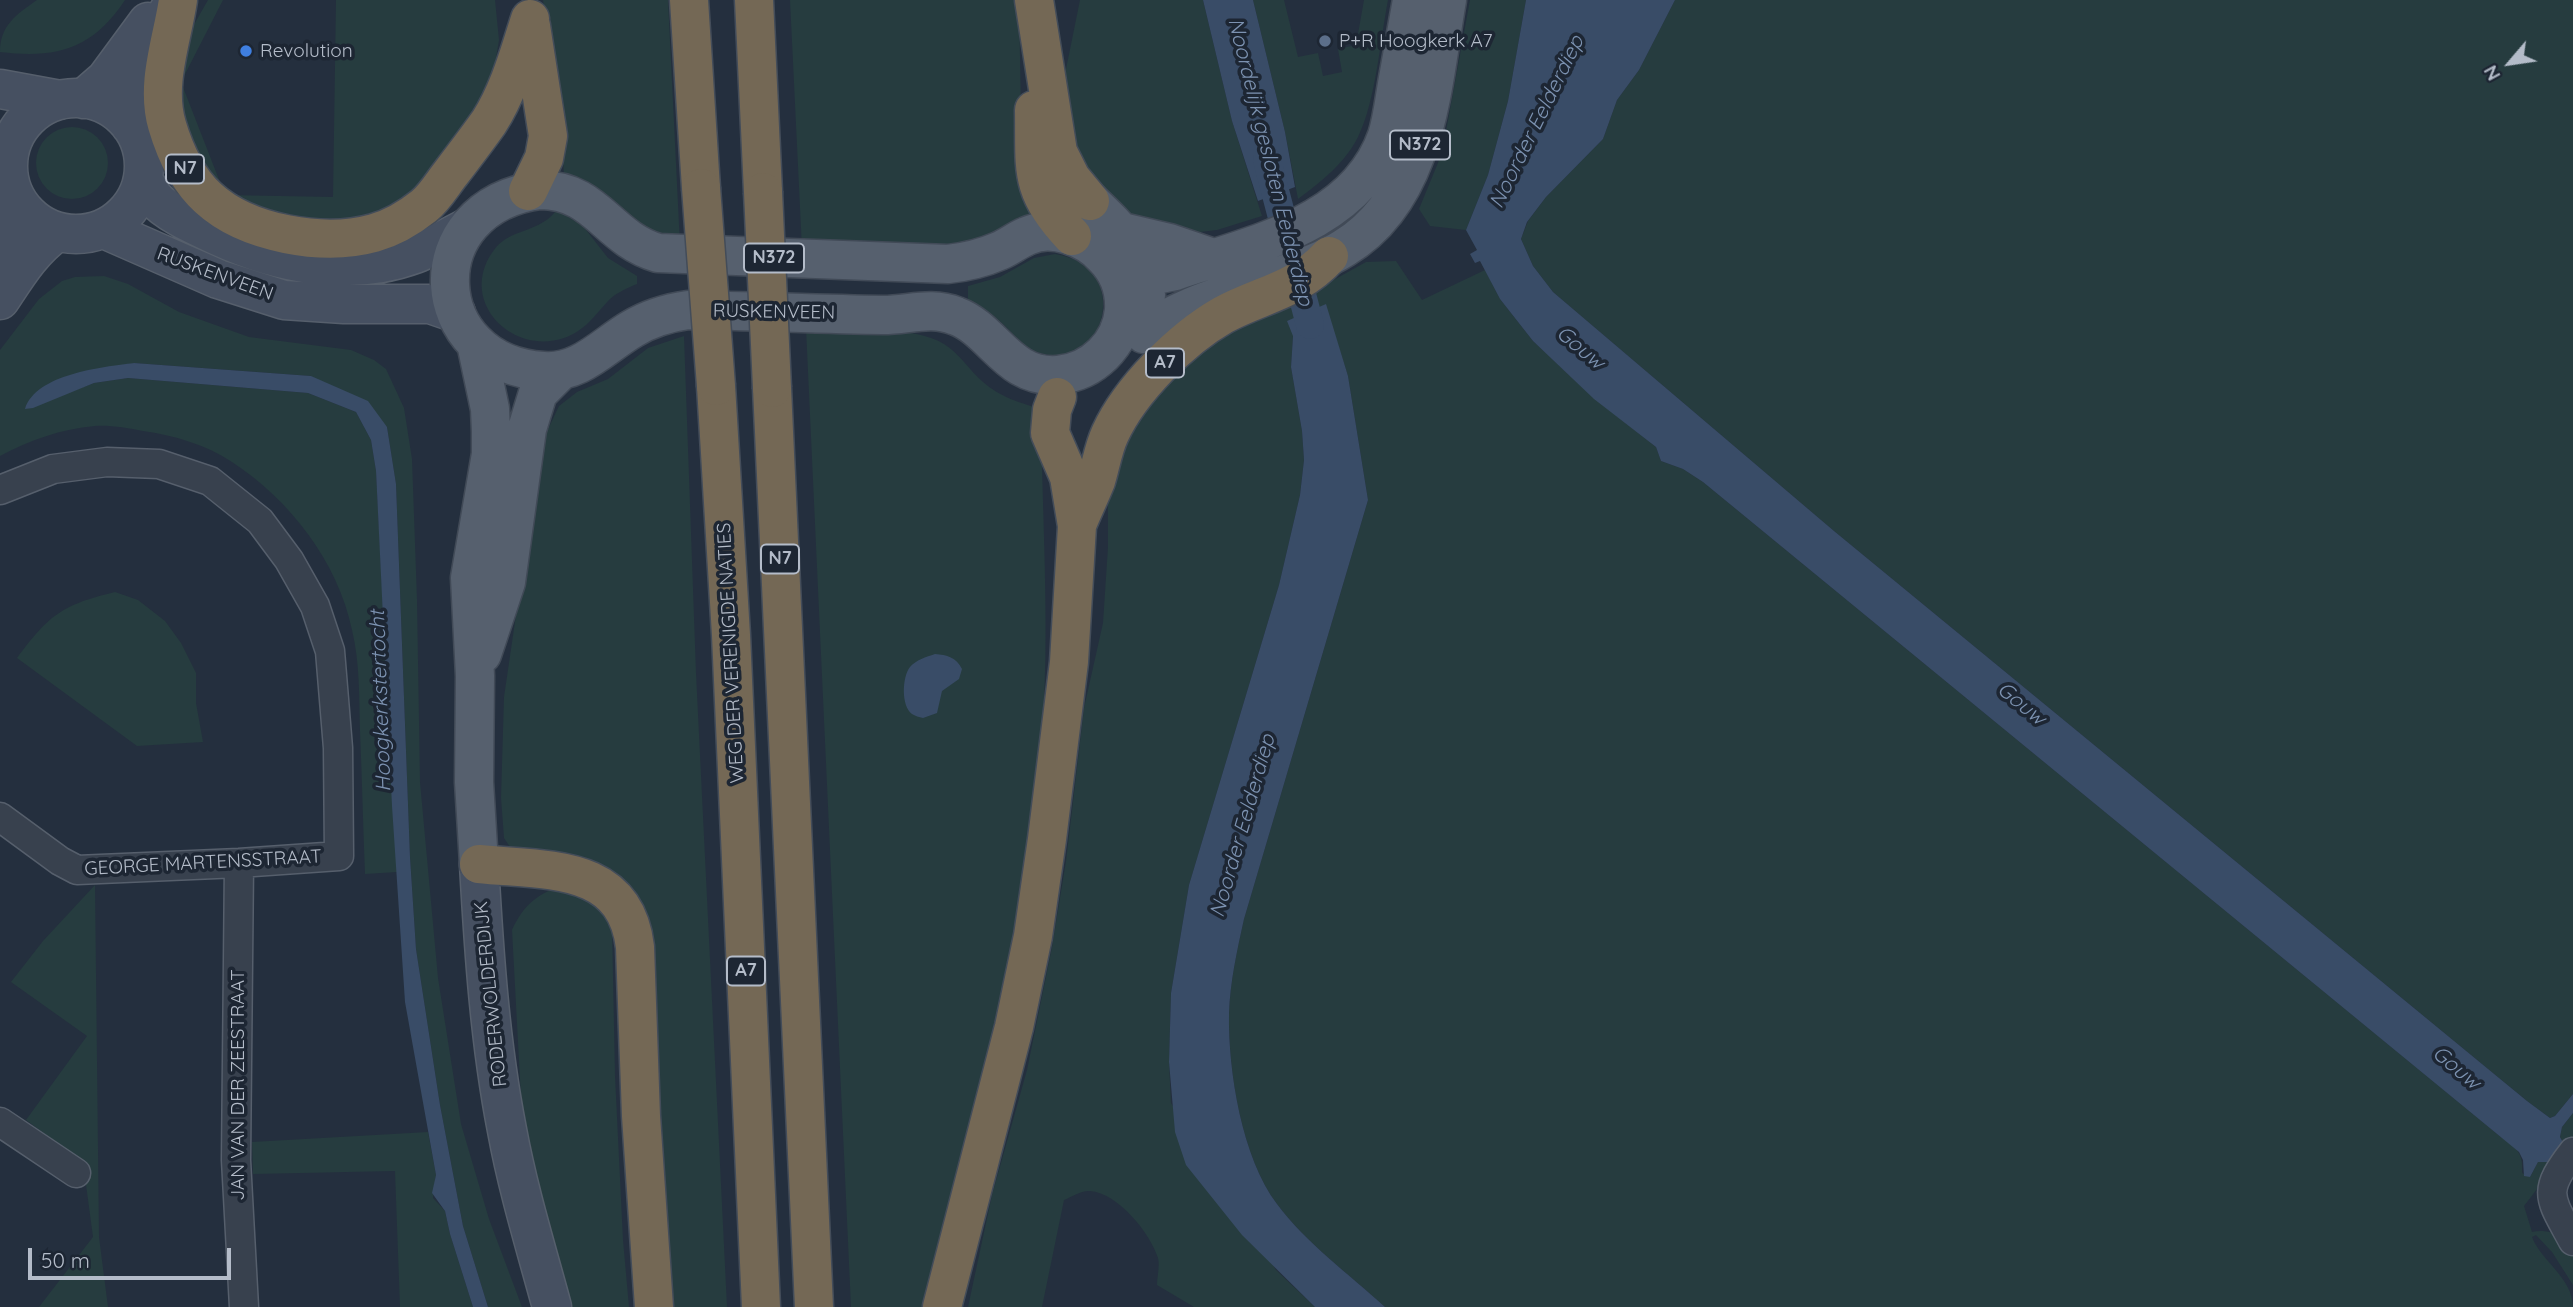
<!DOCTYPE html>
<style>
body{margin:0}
#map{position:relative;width:2573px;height:1307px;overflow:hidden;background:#242f3e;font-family:Quicksand,sans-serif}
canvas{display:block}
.north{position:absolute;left:2475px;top:28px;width:70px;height:70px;-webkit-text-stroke:5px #1d2633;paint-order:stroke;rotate:241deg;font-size:19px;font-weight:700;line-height:28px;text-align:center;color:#b4bcc9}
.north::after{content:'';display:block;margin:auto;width:24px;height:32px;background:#b4bcc9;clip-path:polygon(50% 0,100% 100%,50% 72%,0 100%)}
.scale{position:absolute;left:28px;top:1248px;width:203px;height:32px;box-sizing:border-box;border:4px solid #b4bcc9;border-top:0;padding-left:9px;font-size:21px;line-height:24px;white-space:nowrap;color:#b4bcc9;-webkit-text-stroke:5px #1d2633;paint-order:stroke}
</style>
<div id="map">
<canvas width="2573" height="1307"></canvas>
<div class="north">N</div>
<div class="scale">50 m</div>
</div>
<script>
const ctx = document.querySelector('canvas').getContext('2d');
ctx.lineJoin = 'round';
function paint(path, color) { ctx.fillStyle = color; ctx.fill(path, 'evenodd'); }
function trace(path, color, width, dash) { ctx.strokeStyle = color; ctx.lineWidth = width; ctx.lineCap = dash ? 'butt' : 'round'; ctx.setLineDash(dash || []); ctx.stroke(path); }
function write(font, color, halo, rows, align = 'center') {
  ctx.font = font + ' Quicksand,sans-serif'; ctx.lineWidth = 7; ctx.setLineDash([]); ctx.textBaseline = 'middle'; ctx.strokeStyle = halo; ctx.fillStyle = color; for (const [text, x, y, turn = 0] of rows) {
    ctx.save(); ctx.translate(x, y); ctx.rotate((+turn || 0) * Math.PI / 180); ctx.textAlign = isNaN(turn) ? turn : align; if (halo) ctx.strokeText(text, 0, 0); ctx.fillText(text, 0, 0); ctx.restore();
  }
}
paint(new Path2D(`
 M 37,0 L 125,0 C 93,49 56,59 0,52 C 0,25 17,14 37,0 Z
 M 208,0 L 223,0 L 181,82 L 225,195 L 333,197 L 336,0 L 495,0 L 499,40 L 493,76 L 482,109 L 412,202 L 390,214 L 315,225 L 222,197 L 176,119 L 188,35 Z
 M 543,0 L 668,0 L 680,245 L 650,240 L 564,176 L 561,125 Z
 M 790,0 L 1019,0 L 1022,169 L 1044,221 L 985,245 L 802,249 Z
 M 1080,0 L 1203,0 L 1232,121 L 1262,216 L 1217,230 L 1191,233 L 1116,210 L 1063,141 L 1063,84 Z
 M 1253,0 L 1284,0 L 1298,57 L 1318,53 L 1323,76 L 1342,72 L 1338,49 L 1356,45 L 1364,0 L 1388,0 C 1380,41 1376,100 1358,137 C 1345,163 1321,182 1298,199 L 1285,132 Z
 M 1470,0 L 1526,0 L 1508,101 L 1488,175 L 1466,230 L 1430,226 L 1419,209 L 1442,153 Z
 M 1675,0 L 2573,0 L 2573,1094 L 2555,1116 L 2550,1118 L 2527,1101 L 1834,531 L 1553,292 L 1533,266 L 1521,239 L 1528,221 L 1546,197 L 1603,139 L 1617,100 L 1639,70 Z
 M36 163a36 36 0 1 1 72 0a36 36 0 1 1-72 0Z
 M 557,210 L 583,226 L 608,258 L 637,276 L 637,284 C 627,288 616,293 609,300 C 594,316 586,330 564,338 C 510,356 457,299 494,250 C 507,232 527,233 545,221 C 549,219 553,214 557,210 Z
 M 1055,254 C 1135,266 1106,376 1037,352 C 1021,347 1015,335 1004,325 C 993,314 982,307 968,300 L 968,286 L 1000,277 L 1034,258 Z
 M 1396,261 L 1422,300 L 1485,270 L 1500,299 L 1533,341 L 1594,398 L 1656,447 L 1661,461 L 1683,469 L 1703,482 L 2496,1133 C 2513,1147 2524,1149 2522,1173 L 2530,1177 L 2538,1162 L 2543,1161 L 2564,1143 L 2560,1137 L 2562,1127 L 2573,1113 L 2573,1142 L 2524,1206 L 2532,1232 C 2549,1228 2567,1236 2573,1255 C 2573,1263 2573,1276 2573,1285 L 2552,1252 L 2536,1235 L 2532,1237 C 2541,1261 2573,1278 2573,1307 L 1385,1307 C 1349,1274 1306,1243 1277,1204 C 1242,1158 1228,1071 1229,1014 C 1230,982 1237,951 1244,919 L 1368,500 L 1348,376 L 1325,305 L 1293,336 L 1291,367 L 1302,431 L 1304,460 L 1300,495 L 1279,585 L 1189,885 L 1171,993 L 1169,1062 L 1171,1103 L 1276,1270 L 1315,1307 L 1194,1307 L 1157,1285 C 1157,1277 1160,1266 1158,1258 C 1150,1233 1118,1193 1090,1191 C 1082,1190 1071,1197 1064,1200 L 1042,1307 L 968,1307 L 992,1195 L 1027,1070 L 1052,947 L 1066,861 L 1084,708 L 1103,623 L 1108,547 L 1108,480 L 1123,433 L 1216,333 L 1321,287 L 1366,262 Z
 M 104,276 L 128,284 L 179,312 L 249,337 L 351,350 L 374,360 L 386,369 L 404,408 L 412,459 L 417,600 L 420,782 L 438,978 L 461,1124 L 489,1219 L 522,1307 L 488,1307 L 463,1226 L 440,1105 L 416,949 L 410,857 L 396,484 L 387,427 L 311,376 L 134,363 L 25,409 L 94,383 L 128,378 L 308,393 L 356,412 L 371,440 L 376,471 L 397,872 L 365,874 C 363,826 362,778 360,731 C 359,697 360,663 352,630 C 338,562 290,500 232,462 C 207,445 173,435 143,431 C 128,428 110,425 95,426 C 61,429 30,440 0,456 L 0,350 L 39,299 L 62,281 L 75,277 Z
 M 806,328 C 843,330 915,325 944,344 C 960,354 969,370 983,382 C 1000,397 1020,403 1041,409 C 1042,529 1052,649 1039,769 C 1020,952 970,1130 924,1307 L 851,1307 Z
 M 684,336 L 696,673 L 727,1307 L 664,1307 L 642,915 L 512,850 L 504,838 L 501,798 L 504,697 L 541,444 L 559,406 L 577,392 L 608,379 L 648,348 Z
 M 115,592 L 138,600 L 165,621 L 181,643 L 196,673 L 196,703 L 203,742 L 137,746 L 17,658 C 50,614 62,605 115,592 Z
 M 95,885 L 99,1237 L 108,1307 L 39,1307 L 93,1237 L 83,1162 L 26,1120 L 87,1036 L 11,982 L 43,941 Z
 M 564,886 L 596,904 L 612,926 L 615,1076 L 623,1240 L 629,1307 L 570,1307 L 549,1239 L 521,1098 L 512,930 C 523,906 538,892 564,886 Z
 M 428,1132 L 436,1175 L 433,1198 L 445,1211 L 450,1234 L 473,1307 L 400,1307 L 395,1171 L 253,1174 L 252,1142 Z`), '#263c3f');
paint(new Path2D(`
 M 1203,0 L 1253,0 L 1285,132 L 1295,187 L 1258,201 L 1232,121 Z
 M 1526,0 L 1675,0 L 1639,70 L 1617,100 L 1603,139 L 1546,197 L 1527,222 L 1521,239 L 1533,266 L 1553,292 L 1834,531 L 2527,1101 L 2550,1118 L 2555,1116 L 2573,1094 L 2573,1113 L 2562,1127 L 2560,1137 L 2565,1146 L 2549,1162 L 2538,1162 L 2530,1177 L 2524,1176 L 2523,1160 L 2519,1152 L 1703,482 L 1683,469 L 1661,461 L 1656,447 L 1594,399 L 1533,341 L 1500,299 L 1480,261 L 1475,263 L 1470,254 L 1477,250 L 1466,230 L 1488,175 L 1508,101 Z
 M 1326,304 L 1348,376 L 1368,500 L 1244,919 C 1237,951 1230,982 1229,1014 C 1228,1071 1242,1158 1277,1204 C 1306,1243 1349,1274 1385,1307 L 1315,1307 L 1242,1235 L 1186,1165 L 1175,1132 L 1169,1062 L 1171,993 L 1189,885 L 1279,585 L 1300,495 L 1304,460 L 1302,431 L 1291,367 L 1293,336 L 1287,321 Z
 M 134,363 L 311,376 L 368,401 L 387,427 L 396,484 L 410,857 L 416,949 L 440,1105 L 463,1226 L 488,1307 L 473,1307 L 450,1234 L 445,1211 L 432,1193 L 436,1175 L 405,1002 L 392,806 L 376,471 L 371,440 L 356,412 L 308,393 L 128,378 L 94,383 L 33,408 L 25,409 C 36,374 102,367 134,363 Z
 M 935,654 C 947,655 956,657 962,669 L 959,679 L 942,691 L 937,713 L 923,718 C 919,717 915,716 912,714 C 901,706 902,677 910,667 C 916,660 926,657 935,654 Z`), '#394c67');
trace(new Path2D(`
 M 1267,160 L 1310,325`), '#394c67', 28);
const street = new Path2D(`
 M 0,490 L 53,469 L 107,462 L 159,464 L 210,481 L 260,521 L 289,560 L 315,606 L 330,651 L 338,748 L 339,856 L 239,863 L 77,870 L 60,861 L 0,817
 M 239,863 L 236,1160 L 244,1307
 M 0,1122 L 76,1173
 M 2573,1152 C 2541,1193 2550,1198 2573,1241`);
const secondary = new Path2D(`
 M 0,89 L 60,100
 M8 166a68 68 0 1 1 136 0a68 68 0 1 1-136 0Z
 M 83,99 L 106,79 L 148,22
 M 130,125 L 128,111 L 131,99 L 168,12
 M 143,180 C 147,185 150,193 154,198 C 168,214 199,227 218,236 C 279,264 350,278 415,254 C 433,247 451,236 468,227
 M 104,229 L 218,279 L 284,300 L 344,304 L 430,304 L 456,313
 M 0,247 L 14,220 L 17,200
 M 0,300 C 16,276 32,249 57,232
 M 479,864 C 484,953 490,1043 507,1130 C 518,1190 536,1248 552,1307`);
const primary = new Path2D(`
 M 540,190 C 597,190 607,238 658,253 L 948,264 C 966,262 983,258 999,251 C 1009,247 1017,240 1027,236 C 1052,224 1087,238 1104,257 C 1118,271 1125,290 1124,310 C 1121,344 1093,372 1058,375 C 1008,379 994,330 956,316 C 931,306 909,315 883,315 C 818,314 753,311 688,310 C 667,313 650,318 632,329 C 603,346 580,374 543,371 C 425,364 414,207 540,190 Z
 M 1090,201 C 1123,232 1139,248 1146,295
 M 1122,232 L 1169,243 L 1213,258
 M 1119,274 L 1155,275 L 1175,271 C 1253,244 1356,225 1387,136 C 1392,120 1394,102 1397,84 C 1402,56 1407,28 1412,0
 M 1144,334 C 1179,306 1228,294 1271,279 C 1296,270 1322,262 1344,248 C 1428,197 1432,86 1447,0
 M 476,343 L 490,409 L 491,432 L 491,454 L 470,578 L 475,676 L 474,782 L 479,864
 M 482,654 L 506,582 L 527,429 L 538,393 L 560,371`);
const highway = new Path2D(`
 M 178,0 C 172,41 155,84 167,125 C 175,152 187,179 208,198 C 247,234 324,247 374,233 C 392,228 409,218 424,206 C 435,197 443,183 451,173 C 464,156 477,139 489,122 C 509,91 519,53 530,19
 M 689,0 L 701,188
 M 754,0 L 763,192
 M 1034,0 L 1058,152 L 1071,178 L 1090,201
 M 1034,110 C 1035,169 1028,190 1072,236
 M 528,191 L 544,158 L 548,136 L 531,26
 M 716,386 L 731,635 L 761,1307
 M 772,388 L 814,1307
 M 1077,525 C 1083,510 1090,496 1096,481 C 1101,465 1103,449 1110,434 C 1130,390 1181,339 1223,315 C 1262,294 1297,291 1329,256
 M 479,864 C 545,871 625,862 635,947 L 641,1116 L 654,1307
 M 942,1307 L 1014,1027 L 1033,936 L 1047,839 L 1069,662 L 1077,526 L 1069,477 L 1050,433 L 1052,410 L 1057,397`);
trace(street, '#565f6c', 31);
trace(secondary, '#565f6c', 41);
trace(primary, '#414a57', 41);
trace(highway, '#434c59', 41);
trace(street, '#38414e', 28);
trace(secondary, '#465061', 38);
trace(primary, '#56606e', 38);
trace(highway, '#746855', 38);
const highwayBridge = new Path2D(`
 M 701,188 L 716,386
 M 763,192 L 772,388`);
trace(highwayBridge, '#434c59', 41, []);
trace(highwayBridge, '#746855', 38);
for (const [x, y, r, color] of [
 [1325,41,7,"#5c6f8a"],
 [246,51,7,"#3f7fe0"]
]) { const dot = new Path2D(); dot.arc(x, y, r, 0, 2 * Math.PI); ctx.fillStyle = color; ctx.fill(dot); trace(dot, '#1d2633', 2.5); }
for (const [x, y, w] of [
 [1420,145,60],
 [185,169,38],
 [774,258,60],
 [1165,363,38],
 [780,559,38],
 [746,971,38]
]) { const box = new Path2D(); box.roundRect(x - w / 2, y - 14.5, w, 29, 5); ctx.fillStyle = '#1d2633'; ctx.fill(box); trace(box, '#b4bcc9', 2); }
write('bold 18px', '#b4bcc9', null, [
 ["N372",1420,145],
 ["N7",185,169],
 ["N372",774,258],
 ["A7",1165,363],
 ["N7",780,559],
 ["A7",746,971]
]);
write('19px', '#b4bcc9', '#1d2633', [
 ["P+R Hoogkerk A7",1339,41],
 ["Revolution",260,51]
], 'left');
write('19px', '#b4bcc9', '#1d2633', [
 ["RUSKENVEEN",215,274,20],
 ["RUSKENVEEN",774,312,1],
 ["WEG DER VERENIGDE NATIES",731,653,-93],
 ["GEORGE MARTENSSTRAAT",203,863,-3],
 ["RODERWOLDERDIJK",491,994,-96],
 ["JAN VAN DER ZEESTRAAT",238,1085,-90]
]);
write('italic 21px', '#7c92b1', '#1d2633', [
 ["Noorder Eelderdiep",1537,122,-64],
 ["Noordelijk gesloten Eelderdiep",1270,162,76],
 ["Gouw",1580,348,40],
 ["Hoogkerkstertocht",381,701,-92],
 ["Gouw",2021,704,39],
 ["Noorder Eelderdiep",1243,826,-74],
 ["Gouw",2456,1068,40]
]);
</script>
